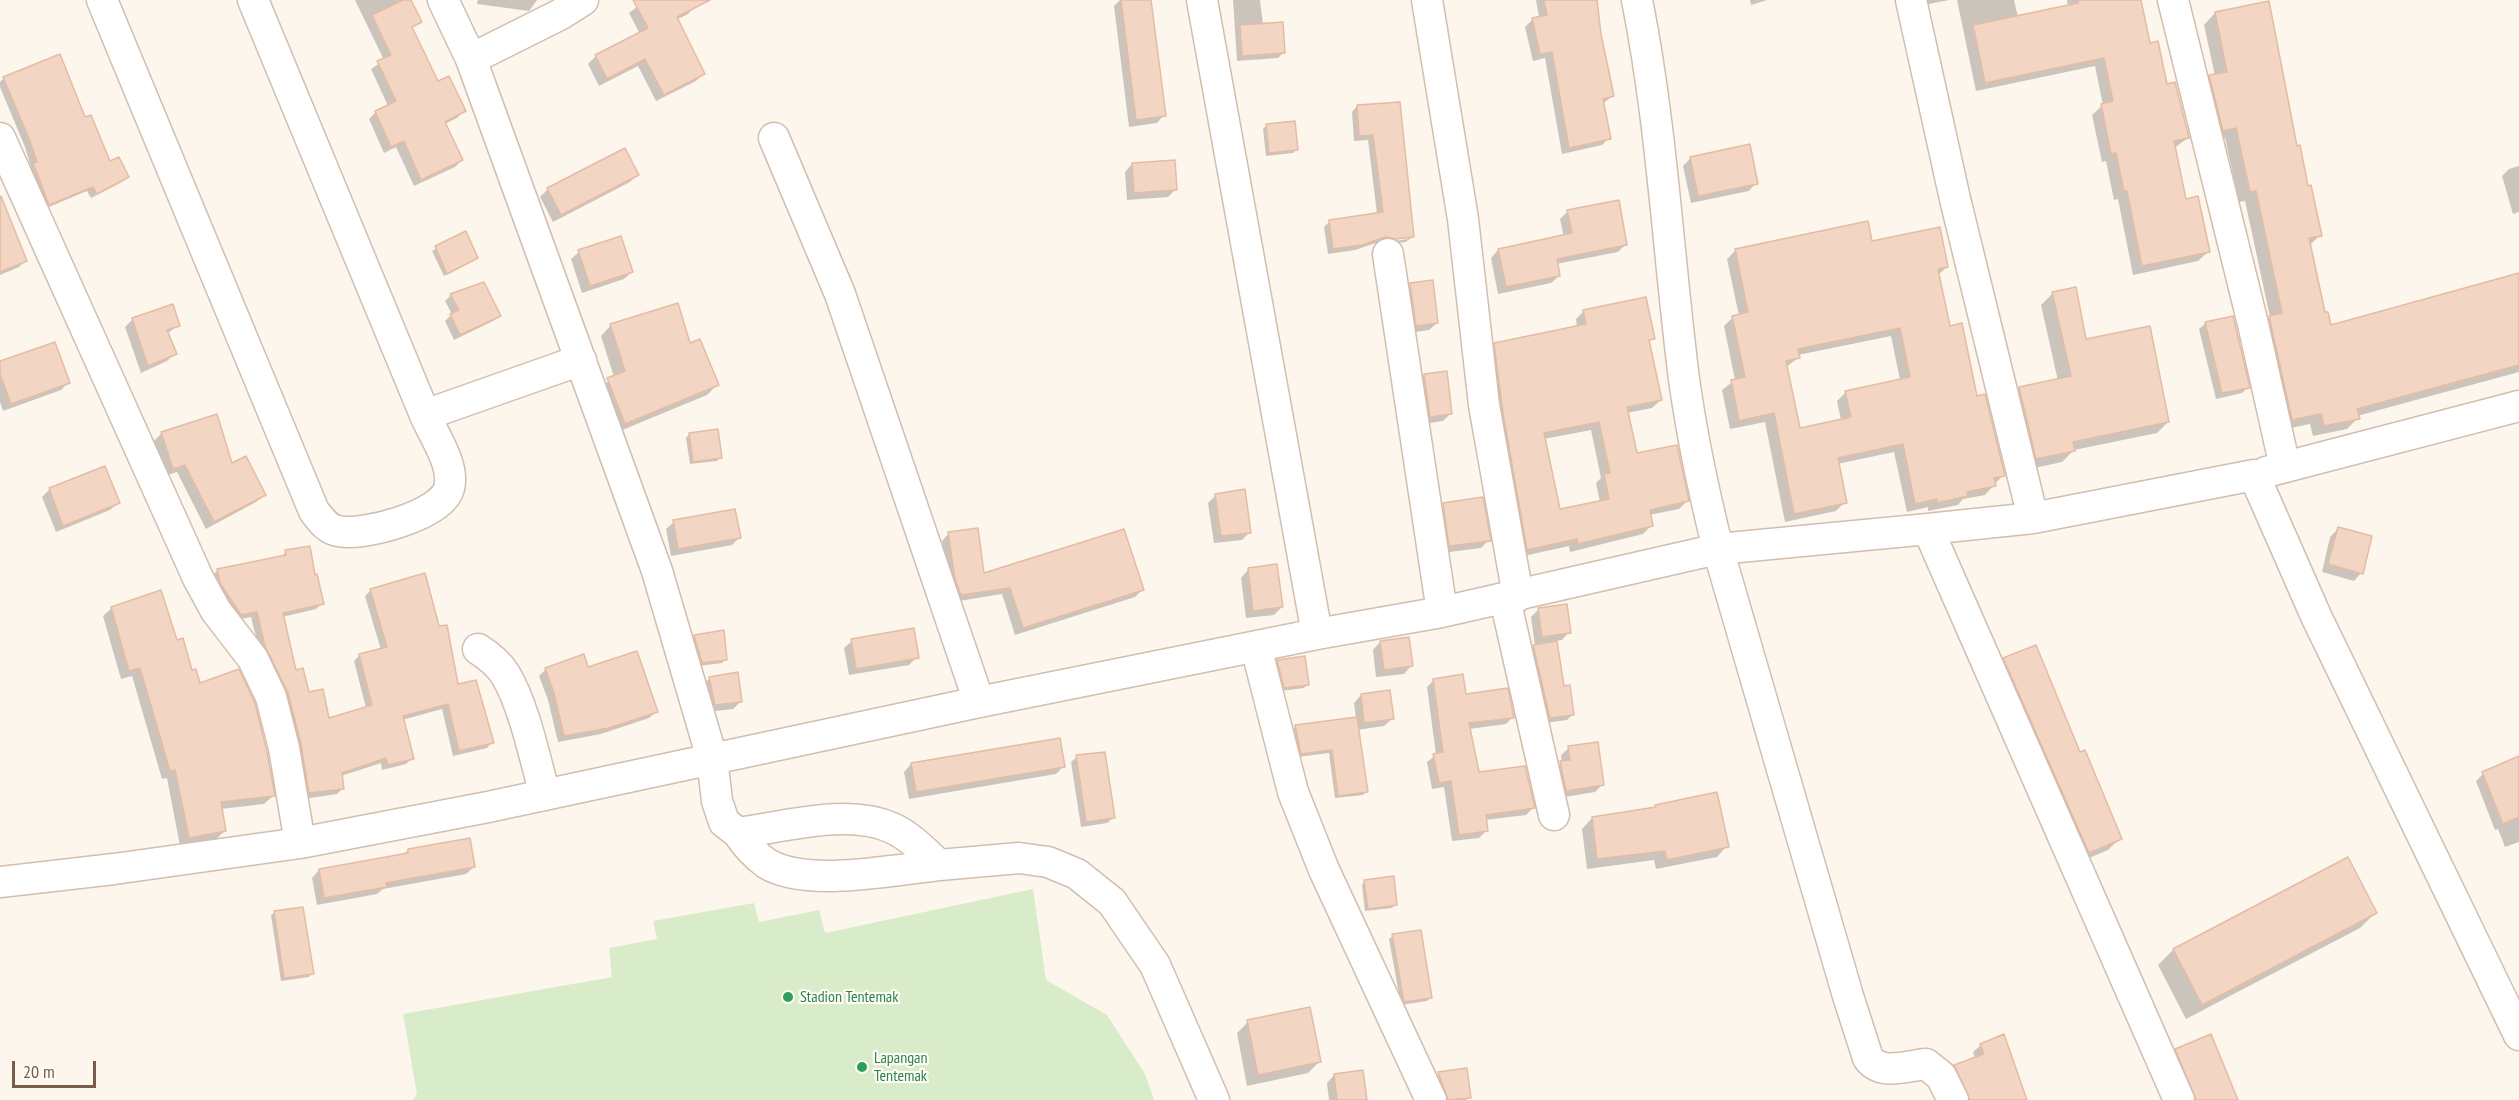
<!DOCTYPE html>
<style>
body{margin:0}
#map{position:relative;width:2519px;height:1100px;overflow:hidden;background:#fdf6ec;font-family:"PT Sans Narrow",sans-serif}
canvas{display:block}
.scale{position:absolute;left:12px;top:1061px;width:84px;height:27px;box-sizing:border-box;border:3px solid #7a5c4d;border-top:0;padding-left:8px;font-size:18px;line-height:21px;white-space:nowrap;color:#7a5c4d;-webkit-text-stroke:4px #fffaf3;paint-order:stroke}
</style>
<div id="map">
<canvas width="2519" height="1100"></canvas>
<div class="scale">20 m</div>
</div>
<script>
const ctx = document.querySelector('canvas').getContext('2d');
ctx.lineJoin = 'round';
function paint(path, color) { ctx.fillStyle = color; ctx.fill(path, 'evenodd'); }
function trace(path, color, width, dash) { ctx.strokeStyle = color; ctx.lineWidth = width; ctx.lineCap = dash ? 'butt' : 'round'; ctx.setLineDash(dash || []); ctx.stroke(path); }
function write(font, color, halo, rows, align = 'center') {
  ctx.font = font + ' "PT Sans Narrow",sans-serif'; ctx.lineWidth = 4.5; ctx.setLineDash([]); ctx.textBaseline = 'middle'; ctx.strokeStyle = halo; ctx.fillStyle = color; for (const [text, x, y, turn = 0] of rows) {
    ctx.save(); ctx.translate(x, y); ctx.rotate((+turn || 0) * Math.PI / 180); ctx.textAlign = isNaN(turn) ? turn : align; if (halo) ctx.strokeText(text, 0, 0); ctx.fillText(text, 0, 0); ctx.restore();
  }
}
paint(new Path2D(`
 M 1033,889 L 1046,980 L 1107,1015 L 1145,1074 L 1154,1100 L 413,1100 L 417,1094 L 403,1014 L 612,977 L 609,948 L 657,939 L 653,921 L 754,903 L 759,922 L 819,910 L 825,933 Z`), '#d8ecc9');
paint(new Path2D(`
 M 355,0 L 410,0 L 420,22 L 411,29 L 437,83 L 464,111 L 457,118 L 445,124 L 462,160 L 455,167 L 414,186 L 396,147 L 384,153 L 369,119 L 376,112 L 388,106 L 371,69 L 384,60 Z
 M 478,0 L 537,0 L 529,11 L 477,4 Z
 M 646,0 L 692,0 L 696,6 L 688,14 L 676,20 L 704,73 L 696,81 L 656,101 L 638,66 L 599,86 L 588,64 L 596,56 L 640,34 L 629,13 Z
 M 1120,0 L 1150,0 L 1164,115 L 1157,123 L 1129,127 L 1114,6 Z
 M 1233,0 L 1260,0 L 1263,25 L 1284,52 L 1278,58 L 1237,61 Z
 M 1536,0 L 1593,0 L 1613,96 L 1602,104 L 1609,138 L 1602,145 L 1562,154 L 1545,58 L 1533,61 L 1525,27 L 1533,19 L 1539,18 Z
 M 1750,0 L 1767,0 L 1751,5 Z
 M 1918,0 L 1949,0 L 1919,6 Z
 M 1957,0 L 2014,0 L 2018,17 L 2068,7 L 2067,0 L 2139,0 L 2148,45 L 2188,138 L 2174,148 L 2185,200 L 2208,252 L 2198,261 L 2133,275 L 2118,199 L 2114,200 L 2106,161 L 2102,162 L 2092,115 L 2103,105 L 2095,66 L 1976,91 Z
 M 2268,2 L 2296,148 L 2320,235 L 2309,246 L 2324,314 L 2330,327 L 2519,274 L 2519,372 L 2357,416 L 2358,418 L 2347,429 L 2313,436 L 2310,424 L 2281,430 L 2258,328 L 2270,317 L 2245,201 L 2239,202 L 2225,138 L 2212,141 L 2199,88 L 2210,77 L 2215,76 L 2204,25 L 2215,13 Z
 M 4,78 L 84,119 L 109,163 L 127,176 L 122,182 L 91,198 L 87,191 L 44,209 L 28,170 L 31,167 L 25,147 L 0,87 L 0,82 Z
 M 1398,104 L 1412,237 L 1406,242 L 1390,244 L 1379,242 L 1355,250 L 1328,254 L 1324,227 L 1330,221 L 1377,214 L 1368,140 L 1354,141 L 1352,112 L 1357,106 ZM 1408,236 L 1408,239 L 1389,242 L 1389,239 Z
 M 1266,126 L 1297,149 L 1293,153 L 1266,156 L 1263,129 Z
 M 1691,158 L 1756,183 L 1749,191 L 1691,203 L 1683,166 Z
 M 1132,164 L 1175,190 L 1168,197 L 1127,200 L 1125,172 Z
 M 2519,166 L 2519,212 L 2513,214 L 2502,176 L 2509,169 Z
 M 637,175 L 630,182 L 553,222 L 540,197 L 548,189 Z
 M 1568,211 L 1626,244 L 1618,252 L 1556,264 L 1559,276 L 1551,283 L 1498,294 L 1491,258 L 1498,250 L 1564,237 L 1560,219 Z
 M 0,223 L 25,261 L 19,267 L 0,275 Z
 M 465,233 L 476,257 L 444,276 L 432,251 Z
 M 1871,242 L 1947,267 L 1938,275 L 1948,327 L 2003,475 L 1985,495 L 1963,499 L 1958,505 L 1928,511 L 1928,507 L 1907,512 L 1894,452 L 1837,464 L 1845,502 L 1836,511 L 1785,522 L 1765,422 L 1730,429 L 1722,390 L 1735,380 L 1724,326 L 1733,317 L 1739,316 L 1727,259 L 1736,250 ZM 1891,336 L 1900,380 L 1846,392 L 1837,401 L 1841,420 L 1798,429 L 1786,367 L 1798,358 L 1798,355 Z
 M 579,252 L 632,272 L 624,279 L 582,293 L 571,259 Z
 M 1411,285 L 1437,323 L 1429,330 L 1409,333 L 1403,292 Z
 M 2074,289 L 2085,341 L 2168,422 L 2157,433 L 2074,450 L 2062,462 L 2025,470 L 2008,400 L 2019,388 L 2058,381 L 2041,305 L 2052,294 Z
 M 451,295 L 499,315 L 493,321 L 454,340 L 445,321 L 452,314 L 445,301 Z
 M 172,306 L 178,325 L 167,334 L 175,353 L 167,361 L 141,373 L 125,327 L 132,320 Z
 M 1584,311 L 1653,338 L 1648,343 L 1661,400 L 1652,408 L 1627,413 L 1636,455 L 1687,501 L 1679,509 L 1649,515 L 1652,525 L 1643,534 L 1570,552 L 1569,546 L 1519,557 L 1487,352 L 1495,344 L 1577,327 L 1576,319 ZM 1591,430 L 1601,478 L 1596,483 L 1600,502 L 1559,511 L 1544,439 Z
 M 2206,323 L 2248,387 L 2242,393 L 2216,399 L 2199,329 Z
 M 611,325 L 689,345 L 717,385 L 707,395 L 615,433 L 597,390 L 614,377 L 601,336 Z
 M 0,363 L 68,383 L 61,390 L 3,411 L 0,402 Z
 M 1424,375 L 1451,413 L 1443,421 L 1423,424 L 1417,383 Z
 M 162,433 L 231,465 L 264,495 L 256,502 L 206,529 L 177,472 L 165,476 L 154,441 Z
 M 689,434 L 720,457 L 717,461 L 690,464 L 686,438 Z
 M 50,489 L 118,503 L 110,510 L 56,532 L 42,497 Z
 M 1216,495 L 1250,532 L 1242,540 L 1214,543 L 1208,503 Z
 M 1444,505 L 1489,540 L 1481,548 L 1442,553 L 1436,512 Z
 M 674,522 L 739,538 L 732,545 L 671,556 L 666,529 Z
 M 2338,529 L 2361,573 L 2354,581 L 2322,572 L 2330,537 Z
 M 949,533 L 983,575 L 1142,590 L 1135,597 L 1015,635 L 1002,594 L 953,602 L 948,588 L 942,541 Z
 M 286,552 L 314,577 L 322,603 L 316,609 L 282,617 L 295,672 L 328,720 L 366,708 L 354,661 L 360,655 L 381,650 L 365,596 L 371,590 L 457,686 L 492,742 L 487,748 L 453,756 L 442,709 L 402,720 L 412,758 L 406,764 L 382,770 L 381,763 L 341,776 L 343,788 L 337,794 L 303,799 L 260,653 L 251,617 L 235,620 L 212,576 L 218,570 L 280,558 Z
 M 1248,570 L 1282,607 L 1274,615 L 1246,618 L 1241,578 Z
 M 112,608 L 177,641 L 191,672 L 273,796 L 264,804 L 221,809 L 225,831 L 216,839 L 180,846 L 167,778 L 162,779 L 132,676 L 121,679 L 103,616 Z
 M 1539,609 L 1569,632 L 1562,640 L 1556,641 L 1562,688 L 1573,714 L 1567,720 L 1544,723 L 1528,651 L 1535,646 L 1531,617 Z
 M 695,636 L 726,659 L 722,663 L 699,666 L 692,639 Z
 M 852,641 L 917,657 L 909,665 L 849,675 L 844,648 Z
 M 1380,642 L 1411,666 L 1404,674 L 1376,677 L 1373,650 Z
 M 583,656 L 588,669 L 656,712 L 649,718 L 601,734 L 558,742 L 548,700 L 539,676 L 545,670 Z
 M 2004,659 L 2079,754 L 2120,838 L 2108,850 L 2077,863 L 1993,671 Z
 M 1278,661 L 1307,685 L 1304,688 L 1281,691 L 1274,665 Z
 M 710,678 L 741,701 L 733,709 L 707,712 L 702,686 Z
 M 1434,680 L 1513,717 L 1506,724 L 1469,729 L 1477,774 L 1533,808 L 1526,815 L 1485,820 L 1486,831 L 1479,838 L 1452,841 L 1444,787 L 1432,789 L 1427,762 L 1436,755 L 1427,687 Z
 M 1361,695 L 1392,719 L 1384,726 L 1357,730 L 1366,792 L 1363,795 L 1335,798 L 1329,753 L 1298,757 L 1292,730 L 1295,727 L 1356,719 L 1354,703 Z
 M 1569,748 L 1602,785 L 1595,792 L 1559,798 L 1553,770 L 1562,763 L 1561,755 Z
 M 2519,756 L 2519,842 L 2505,847 L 2498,829 L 2495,830 L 2476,781 L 2483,774 Z
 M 1077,757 L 1113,818 L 1107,823 L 1081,827 L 1071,762 Z
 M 911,764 L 1063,767 L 1056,774 L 909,799 L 904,772 Z
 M 1656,806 L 1727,846 L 1717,857 L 1656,869 L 1654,860 L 1587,869 L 1582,829 L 1592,818 L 1653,809 Z
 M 408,850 L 474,867 L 466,874 L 383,889 L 377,894 L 317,905 L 312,878 L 319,870 L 403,855 Z
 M 2347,859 L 2375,913 L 2360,928 L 2186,1019 L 2158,965 L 2173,950 Z
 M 1365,881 L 1396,904 L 1392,908 L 1365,911 L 1362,885 Z
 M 275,912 L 312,973 L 309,977 L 281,981 L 271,915 Z
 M 1393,936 L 1430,998 L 1427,1001 L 1401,1005 L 1389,939 Z
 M 1248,1022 L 1320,1061 L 1308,1073 L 1247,1086 L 1237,1033 Z
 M 1981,1045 L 2026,1100 L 1961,1100 L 1947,1074 L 1955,1066 L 1975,1058 L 1973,1052 Z
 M 2176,1050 L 2236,1100 L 2182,1100 L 2166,1060 Z
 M 1439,1074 L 1469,1097 L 1466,1100 L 1444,1100 L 1435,1077 Z
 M 1334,1075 L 1364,1100 L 1329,1100 L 1327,1083 Z`), '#0003');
const building = new Path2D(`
 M 403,0 L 411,0 L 422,22 L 412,27 L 438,81 L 449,76 L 466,111 L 445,122 L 463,160 L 421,180 L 404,141 L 391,147 L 375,111 L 396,101 L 377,61 L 391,55 L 372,15 Z
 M 633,0 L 710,0 L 677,17 L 705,74 L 664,95 L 645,59 L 607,79 L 595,55 L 648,28 Z
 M 1121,0 L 1151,0 L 1166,116 L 1136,120 Z
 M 1544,0 L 1597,0 L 1601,34 L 1614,96 L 1603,99 L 1611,139 L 1569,148 L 1552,52 L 1540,54 L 1532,18 L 1547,15 Z
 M 2078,0 L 2141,0 L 2150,43 L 2158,41 L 2167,84 L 2175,82 L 2189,138 L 2174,141 L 2186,199 L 2198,196 L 2210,252 L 2142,266 L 2127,191 L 2124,191 L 2116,153 L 2111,154 L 2101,104 L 2113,101 L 2104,58 L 1985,83 L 1973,25 L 2078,3 Z
 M 2269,1 L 2297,146 L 2300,145 L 2308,186 L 2311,185 L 2322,236 L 2309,238 L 2325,312 L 2328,312 L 2331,325 L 2519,273 L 2519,365 L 2357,409 L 2360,419 L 2324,426 L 2321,414 L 2292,420 L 2269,316 L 2282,313 L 2256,191 L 2250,192 L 2236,128 L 2223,131 L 2209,75 L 2227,72 L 2215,12 Z
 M 1283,22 L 1285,53 L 1242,56 L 1240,25 Z
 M 60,54 L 85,117 L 91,115 L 110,161 L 119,157 L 129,177 L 97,194 L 93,187 L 49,205 L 33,163 L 37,162 L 30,141 L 3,77 Z
 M 1400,102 L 1414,237 L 1396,239 L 1386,237 L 1362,245 L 1333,249 L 1329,220 L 1383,212 L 1373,135 L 1359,136 L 1357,105 Z
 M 1295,121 L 1298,150 L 1269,153 L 1266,124 Z
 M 1750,144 L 1758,184 L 1698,196 L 1690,157 Z
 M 625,148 L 639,175 L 561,215 L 547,188 Z
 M 1175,160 L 1177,190 L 1134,193 L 1132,163 Z
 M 1,196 L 27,261 L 0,272 L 0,197 Z
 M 1619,200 L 1627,245 L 1557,259 L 1560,276 L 1506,287 L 1498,249 L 1572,233 L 1567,210 Z
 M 1868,221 L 1872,241 L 1940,227 L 1948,267 L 1938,269 L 1950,326 L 1962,323 L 1977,396 L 1985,394 L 2005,476 L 1994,478 L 1996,486 L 1967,492 L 1968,496 L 1937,503 L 1937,499 L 1915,504 L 1903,444 L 1838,458 L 1847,503 L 1794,514 L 1774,413 L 1739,421 L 1731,380 L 1745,377 L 1732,316 L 1748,312 L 1735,249 ZM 1900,328 L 1910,377 L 1845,391 L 1851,417 L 1800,428 L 1786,361 L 1800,358 L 1798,349 Z
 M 466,231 L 478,258 L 447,274 L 435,246 Z
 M 621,236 L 633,272 L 590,286 L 578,250 Z
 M 1433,280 L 1438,323 L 1416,326 L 1410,283 Z
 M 484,282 L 501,316 L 460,335 L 450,314 L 459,310 L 450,294 Z
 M 2076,287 L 2086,339 L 2150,326 L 2169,422 L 2073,442 L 2075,451 L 2036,459 L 2019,387 L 2071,376 L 2052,292 Z
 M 1646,297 L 1655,339 L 1649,340 L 1662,400 L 1627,407 L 1637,453 L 1677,445 L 1689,501 L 1650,510 L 1653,526 L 1578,544 L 1577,539 L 1527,550 L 1503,413 L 1494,343 L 1586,324 L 1583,310 ZM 1599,422 L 1610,473 L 1604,474 L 1609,499 L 1560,509 L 1544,433 Z
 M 678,303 L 690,343 L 700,339 L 719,385 L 625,424 L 607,378 L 625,371 L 610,324 Z
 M 173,304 L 180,326 L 167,330 L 177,354 L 148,366 L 132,318 Z
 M 2233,316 L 2250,388 L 2222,393 L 2205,322 Z
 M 55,342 L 70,383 L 11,404 L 0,374 L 0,361 Z
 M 1447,371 L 1452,414 L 1430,417 L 1424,374 Z
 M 217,414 L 232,463 L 246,456 L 266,495 L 214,522 L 185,465 L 173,469 L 161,432 Z
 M 718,429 L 722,458 L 693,462 L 689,433 Z
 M 105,466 L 120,503 L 63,526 L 49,488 Z
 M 1245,489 L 1251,533 L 1221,536 L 1215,494 Z
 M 1483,497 L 1491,541 L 1449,546 L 1443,503 Z
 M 735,509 L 741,538 L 678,549 L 673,520 Z
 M 2338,527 L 2372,536 L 2363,574 L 2328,564 Z
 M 978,528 L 984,573 L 1124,529 L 1144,590 L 1023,628 L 1010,588 L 961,595 L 955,579 L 948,532 Z
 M 310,546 L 315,575 L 317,574 L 324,604 L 283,613 L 296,670 L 303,668 L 309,692 L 323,689 L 329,718 L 372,705 L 359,654 L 387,647 L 370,589 L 425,573 L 439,626 L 447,625 L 458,684 L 476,680 L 494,743 L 459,751 L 448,704 L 403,716 L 414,759 L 388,765 L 386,758 L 342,773 L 344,789 L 309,793 L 301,744 L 288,693 L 265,646 L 257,612 L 241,615 L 220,583 L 217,569 L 286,555 L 285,550 Z
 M 1277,564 L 1283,607 L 1253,611 L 1248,568 Z
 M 161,590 L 177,640 L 183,638 L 192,670 L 196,669 L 200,683 L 239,669 L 255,703 L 267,752 L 275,796 L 221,802 L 226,831 L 189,838 L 175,770 L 170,771 L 140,668 L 129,671 L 111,607 Z
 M 1567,604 L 1571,633 L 1542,637 L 1538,608 Z
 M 914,628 L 919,658 L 856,669 L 851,639 Z
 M 724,630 L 727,660 L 702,663 L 694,635 Z
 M 1409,637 L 1413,666 L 1384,670 L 1380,641 Z
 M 1557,641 L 1564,686 L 1570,685 L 1574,715 L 1550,718 L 1533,645 Z
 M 2036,645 L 2080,752 L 2085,750 L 2122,839 L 2089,853 L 2003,658 Z
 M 637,651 L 658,712 L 609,728 L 564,736 L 554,693 L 545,668 L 584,654 L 588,667 Z
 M 1305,656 L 1309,685 L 1284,688 L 1277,660 Z
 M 738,672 L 742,702 L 715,705 L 709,677 Z
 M 1463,674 L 1466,694 L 1508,688 L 1514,718 L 1469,723 L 1479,772 L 1525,766 L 1535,808 L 1486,815 L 1488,831 L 1459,835 L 1451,781 L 1439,783 L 1433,754 L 1443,752 L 1433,679 Z
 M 1390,690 L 1394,719 L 1364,723 L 1361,694 Z
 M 1357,717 L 1368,792 L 1338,796 L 1332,750 L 1301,754 L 1295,725 Z
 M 1060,738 L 1065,767 L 916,792 L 911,763 Z
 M 1598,742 L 1604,785 L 1566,791 L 1560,761 L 1570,760 L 1568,746 Z
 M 1105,752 L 1115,818 L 1086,822 L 1076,755 Z
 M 2519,756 L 2519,817 L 2503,824 L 2482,772 Z
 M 1717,792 L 1729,847 L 1667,860 L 1665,851 L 1597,859 L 1592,817 L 1656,807 L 1655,805 Z
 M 470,838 L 475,867 L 386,883 L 387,887 L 324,898 L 319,869 L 408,853 L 408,849 Z
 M 2348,857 L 2377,913 L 2202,1005 L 2173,949 Z
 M 1394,876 L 1397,905 L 1368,909 L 1364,880 Z
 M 303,907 L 314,974 L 284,978 L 274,911 Z
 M 1421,930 L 1432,998 L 1404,1002 L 1392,934 Z
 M 1310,1007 L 1321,1062 L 1258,1075 L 1247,1020 Z
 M 2004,1034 L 2027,1100 L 1970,1100 L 1954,1065 L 1984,1054 L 1980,1044 Z
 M 2211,1034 L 2238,1100 L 2196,1100 L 2175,1049 Z
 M 1467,1068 L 1471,1098 L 1448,1100 L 1438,1072 Z
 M 1363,1070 L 1367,1100 L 1337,1100 L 1334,1074 Z`);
paint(building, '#f3d5c3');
trace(building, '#e6bba3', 1.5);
const minor = new Path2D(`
 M 102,0 L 314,511 C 321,520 327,529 338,531 C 362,537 443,515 449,488 C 455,465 434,436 425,415
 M 253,0 L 425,415 L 581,360
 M 443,0 L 471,59 L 657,571 L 712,758 L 717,801 L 724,822 L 738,833 C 784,827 848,808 892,828 C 910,836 925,852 939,865 L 1019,858 L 1048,862 L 1077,874 L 1112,902 L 1155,965 L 1214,1100
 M 1202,0 L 1317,634
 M 1427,0 L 1463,219 L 1484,405 L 1518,596
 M 1637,0 C 1662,125 1668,253 1684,379 C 1692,437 1704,493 1718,549 L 1848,996 L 1868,1058 C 1881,1076 1906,1066 1926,1064 L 1941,1076 L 1953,1100
 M 1911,0 L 1955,199 L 2033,518
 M 2173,0 L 2253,324 L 2285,467
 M 471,59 L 561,14 L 583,0
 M 0,138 L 198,578 L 216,611 L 253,659 L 271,697 L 284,748 L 300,843
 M 774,138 L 840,294 L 979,702
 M 1388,254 L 1442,612
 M 2266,472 L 2519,406
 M 1505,599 L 1554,815
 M 1256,647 L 1293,792 L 1324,870 L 1431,1100
 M 478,649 C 489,656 498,663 505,674 C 524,705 535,759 545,795
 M 738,833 C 746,845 755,855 766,863 C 805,888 894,870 939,865
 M 0,882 L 114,869 L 300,843 L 488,807 L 979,702 L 1317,634 L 1442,612 L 1718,549 L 1928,529
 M 2179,1100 L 1928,529 L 2033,518 L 2254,475 L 2316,616 L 2519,1035`);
trace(minor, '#d1beb0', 33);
trace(minor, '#fff', 30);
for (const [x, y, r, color] of [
 [788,997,6,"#2e9e5b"],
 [862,1067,6,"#2e9e5b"]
]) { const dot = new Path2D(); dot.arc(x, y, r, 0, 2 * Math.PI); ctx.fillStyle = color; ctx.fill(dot); trace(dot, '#fffaf3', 2); }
write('16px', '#27864d', '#fffaf3', [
 ["Stadion Tentemak",800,997],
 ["Lapangan",874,1058],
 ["Tentemak",874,1076]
], 'left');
</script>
